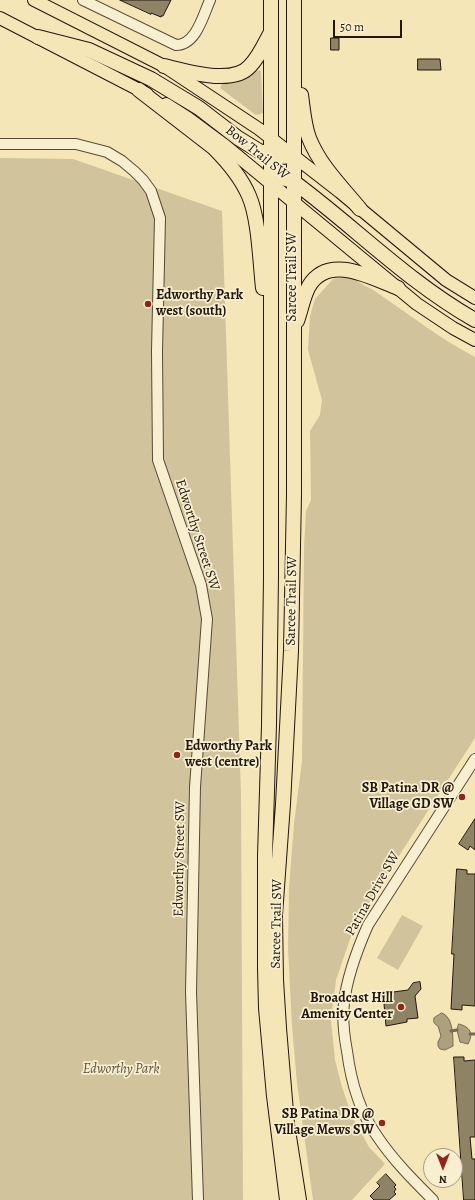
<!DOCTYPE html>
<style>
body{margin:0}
#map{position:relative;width:475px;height:1200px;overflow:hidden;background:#f5e6b8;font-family:Alegreya,serif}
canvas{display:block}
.north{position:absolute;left:423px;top:1148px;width:40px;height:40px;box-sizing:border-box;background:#f8efd1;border:1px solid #a29983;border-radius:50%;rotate:180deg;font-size:11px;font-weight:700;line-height:16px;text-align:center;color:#21170d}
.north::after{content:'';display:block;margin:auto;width:14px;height:18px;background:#8f2418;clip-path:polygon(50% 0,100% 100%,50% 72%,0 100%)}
.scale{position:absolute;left:333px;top:20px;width:69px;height:18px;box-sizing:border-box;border:2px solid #21170d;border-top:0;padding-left:5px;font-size:12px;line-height:14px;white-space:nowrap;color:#21170d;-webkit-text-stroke:3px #f8efd1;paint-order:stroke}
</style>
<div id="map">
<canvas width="475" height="1200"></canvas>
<div class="north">N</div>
<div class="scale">50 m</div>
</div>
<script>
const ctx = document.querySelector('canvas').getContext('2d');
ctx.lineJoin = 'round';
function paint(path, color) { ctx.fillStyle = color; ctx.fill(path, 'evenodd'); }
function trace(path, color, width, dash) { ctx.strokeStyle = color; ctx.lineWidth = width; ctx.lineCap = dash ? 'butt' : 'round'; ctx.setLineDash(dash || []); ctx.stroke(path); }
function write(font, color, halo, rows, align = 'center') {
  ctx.font = font + ' Alegreya,serif'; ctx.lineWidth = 3.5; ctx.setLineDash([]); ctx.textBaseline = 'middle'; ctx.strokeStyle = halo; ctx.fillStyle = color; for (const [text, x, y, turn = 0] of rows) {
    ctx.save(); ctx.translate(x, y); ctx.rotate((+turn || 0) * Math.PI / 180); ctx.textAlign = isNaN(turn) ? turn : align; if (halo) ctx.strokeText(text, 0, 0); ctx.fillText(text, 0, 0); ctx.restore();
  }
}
paint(new Path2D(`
 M 256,70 L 261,71 L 263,113 L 256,115 L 220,88 L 222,84 C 235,85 247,79 256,70 Z
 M 0,158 L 73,159 L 222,211 L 241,795 L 243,1200 L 0,1200 Z
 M 350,276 C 359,284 370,287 379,294 C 411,316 441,339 475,357 L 475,738 L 373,896 L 350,939 L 336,980 L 331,1020 L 335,1060 L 342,1087 L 352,1116 L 369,1147 L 385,1164 L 352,1200 L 313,1200 L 297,1083 L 292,1026 L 288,948 L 289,888 L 294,824 L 302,761 L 304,548 L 306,511 L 311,500 L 310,431 L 320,415 L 322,400 L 308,350 L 310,316 L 315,299 L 333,279 Z
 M 402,915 L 423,926 L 398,970 L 377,958 Z`), '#d1c39b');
const water = new Path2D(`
 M 442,1013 C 453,1017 453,1035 453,1046 L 445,1050 L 440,1049 L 438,1046 L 438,1042 L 441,1036 L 438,1026 C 434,1024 433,1022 434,1018 Z
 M 459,1024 C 470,1027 474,1033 468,1044 L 460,1042 L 457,1030 Z`);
paint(water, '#ada07e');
trace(water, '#756951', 1);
trace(new Path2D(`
 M 451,1031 L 457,1030
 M 470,1034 L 475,1034`), '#756951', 3);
const building = new Path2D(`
 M 120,0 L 171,0 L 163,16 L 161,16 L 161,17 L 151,13 L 151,14 Z
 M 331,38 L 339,38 L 339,50 L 331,50 Z
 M 418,59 L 440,59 L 441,70 L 418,70 Z
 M 475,819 L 475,850 L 470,846 L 468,850 L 459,844 Z
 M 457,869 L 467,870 L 467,874 L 475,874 L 475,1006 L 462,1005 L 462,1010 L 451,1009 L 454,954 L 452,954 Z
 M 420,982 L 421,989 L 415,996 L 418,1018 L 407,1019 L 407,1022 L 386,1026 L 384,1004 L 387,1003 L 386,993 L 408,990 L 413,983 Z
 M 454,1057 L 464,1057 L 464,1061 L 475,1060 L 475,1137 L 470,1137 L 472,1159 L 475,1159 L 475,1200 L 464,1200 Z
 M 386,1174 L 396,1185 L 394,1187 L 396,1189 L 394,1192 L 396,1194 L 389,1200 L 374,1200 L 370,1196 L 380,1186 L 377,1183 Z`);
paint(building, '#8f8366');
trace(building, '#21170d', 1);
const minor = new Path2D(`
 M 83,0 L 176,45 C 196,45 203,16 210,0
 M 0,144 L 76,144 L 107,152 L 122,161 L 134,171 L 143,180 L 151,191 L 160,218 L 157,351 L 158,460 L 201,585 L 207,619 L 195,787 L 191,992 L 198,1200
 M 433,1200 C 413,1180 393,1160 377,1136 C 359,1111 351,1082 347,1051 C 344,1035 342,1019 344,1003 C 347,976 357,950 368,925 L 475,759`);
const major = new Path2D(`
 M 34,0 L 164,66 L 259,129 L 340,192 L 446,280 L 475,298
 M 0,18 L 147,94
 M 166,104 L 188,118 L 223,144 L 417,304 L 453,328 L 475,340`);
const highway = new Path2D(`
 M 271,0 L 271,576 L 269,725 L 265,856 L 265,968 L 266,1008 L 274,1096 L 287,1200
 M 294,0 L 294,494 L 291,651 L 283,804 L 275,915 L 276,980 L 279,1028 L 287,1124 L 299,1200
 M 38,37 L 89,50 L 151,79 L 199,108 L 238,138 L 259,151 L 279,157 L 294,156
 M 164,66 C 186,71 233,86 250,66 C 259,57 265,43 271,32
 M 139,90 L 214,148 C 228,162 241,177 249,196 C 259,219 260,261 263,288
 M 301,95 C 303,109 304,125 309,138 C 320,166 342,187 360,209
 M 271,183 C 280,176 284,178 294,182 C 356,228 408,282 475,320
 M 297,321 C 301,310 303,297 309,286 C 329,253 372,278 398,288`);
trace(minor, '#564b38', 12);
trace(major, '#21170d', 14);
trace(highway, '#21170d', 16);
trace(minor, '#f8efd1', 10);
trace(major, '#f5e6b8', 12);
trace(highway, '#f5e6b8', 14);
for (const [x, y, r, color] of [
 [148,304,4,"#8f2418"],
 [177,755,4,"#8f2418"],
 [462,797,4,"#8f2418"],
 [401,1007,4,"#8f2418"],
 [382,1123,4,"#8f2418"]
]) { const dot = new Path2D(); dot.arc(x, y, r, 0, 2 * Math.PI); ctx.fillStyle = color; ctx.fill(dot); trace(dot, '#f8efd1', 1.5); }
write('14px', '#21170d', '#f8efd1', [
 ["Bow Trail SW",257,153,39],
 ["Sarcee Trail SW",293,277,-90],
 ["Edworthy Street SW",197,535,72],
 ["Sarcee Trail SW",292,601,-89],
 ["Edworthy Street SW",180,859,-89],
 ["Patina Drive SW",373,894,-60],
 ["Sarcee Trail SW",277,924,-89]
]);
write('bold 14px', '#21170d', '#f8efd1', [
 ["Edworthy Park",156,296,"left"],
 ["west (south)",156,312,"left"],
 ["Edworthy Park",185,747,"left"],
 ["west (centre)",185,763,"left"],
 ["SB Patina DR @",454,789],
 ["Village GD SW",454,805],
 ["Broadcast Hill",393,999],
 ["Amenity Center",393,1015],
 ["SB Patina DR @",374,1115],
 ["Village Mews SW",374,1131]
], 'right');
write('italic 14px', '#5f533f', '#f8efd1', [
 ["Edworthy Park",121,1070]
]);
</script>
